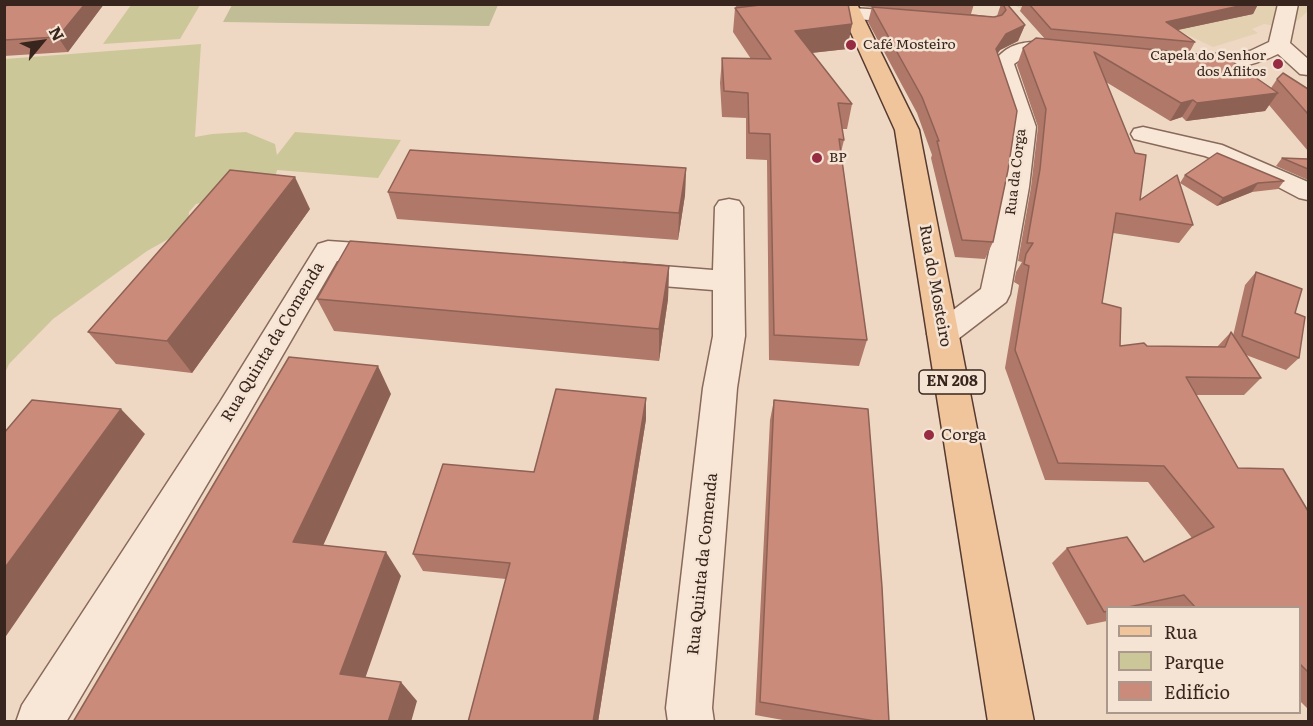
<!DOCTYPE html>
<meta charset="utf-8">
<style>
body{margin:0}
#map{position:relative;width:1313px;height:726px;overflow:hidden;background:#eed8c4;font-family:Literata,serif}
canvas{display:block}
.frame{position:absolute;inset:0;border:6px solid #38251e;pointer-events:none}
.legend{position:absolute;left:1106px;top:606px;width:195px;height:108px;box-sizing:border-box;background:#f5e4d3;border:2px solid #a9988b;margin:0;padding:8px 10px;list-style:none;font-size:18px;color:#38251e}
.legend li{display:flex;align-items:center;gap:12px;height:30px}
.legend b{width:30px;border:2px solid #a9988b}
.north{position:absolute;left:12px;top:12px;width:60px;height:60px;-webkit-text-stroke:4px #f5e4d3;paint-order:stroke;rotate:61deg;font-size:16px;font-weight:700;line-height:24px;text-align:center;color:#38251e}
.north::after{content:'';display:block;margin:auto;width:21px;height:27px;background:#38251e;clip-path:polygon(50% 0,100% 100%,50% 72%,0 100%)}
</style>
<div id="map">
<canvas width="1313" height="726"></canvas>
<div class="frame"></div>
<ul class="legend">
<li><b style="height:8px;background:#f0c59c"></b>Rua</li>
<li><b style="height:16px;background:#ccc798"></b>Parque</li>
<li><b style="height:16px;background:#cb8b7a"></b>Edifício</li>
</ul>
<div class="north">N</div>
</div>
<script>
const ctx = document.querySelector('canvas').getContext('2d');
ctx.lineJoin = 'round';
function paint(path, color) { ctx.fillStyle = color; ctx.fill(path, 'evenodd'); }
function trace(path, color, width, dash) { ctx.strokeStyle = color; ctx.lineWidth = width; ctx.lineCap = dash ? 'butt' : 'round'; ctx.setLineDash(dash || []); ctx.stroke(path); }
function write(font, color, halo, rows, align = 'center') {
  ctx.font = font + ' Literata,serif'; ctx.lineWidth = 5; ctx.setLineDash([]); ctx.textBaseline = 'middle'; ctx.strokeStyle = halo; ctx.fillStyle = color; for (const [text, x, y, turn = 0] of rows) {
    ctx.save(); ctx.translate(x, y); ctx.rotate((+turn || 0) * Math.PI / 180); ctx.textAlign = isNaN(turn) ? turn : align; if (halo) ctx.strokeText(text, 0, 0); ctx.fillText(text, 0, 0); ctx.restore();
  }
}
paint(new Path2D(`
 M 1308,4 L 1308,11 L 1289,28 L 1264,24 L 1252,29 L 1258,33 L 1213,47 L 1142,13 L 1056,12 L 1019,8 L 1014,5 Z`), '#e3d1b1');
paint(new Path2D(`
 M 131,5 L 131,4 L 200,5 L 180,39 L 103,44 Z
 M 201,44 L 195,137 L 212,134 L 246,132 L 275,144 L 277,155 L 295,132 L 401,140 L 378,178 L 277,170 L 272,189 L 196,204 L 189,212 L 188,228 L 147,251 L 53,319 L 9,364 L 5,373 L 5,59 Z`), '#ccc798');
paint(new Path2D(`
 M 232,5 L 232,4 L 498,5 L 489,26 L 223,22 Z`), '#c1bd97');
const street = new Path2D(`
 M 1278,4 L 1298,4 L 1290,43 L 1308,59 L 1308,75 L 1300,74 L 1278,54 C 1250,68 1210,75 1180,68 L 1177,63 L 1180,58 L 1188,57 L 1235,54 L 1250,51 L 1269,42 Z
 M 852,8 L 916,12 L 923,14 L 926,18 L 923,22 L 916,24 L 845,18 L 842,14 L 845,10 Z
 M 1041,42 L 1075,47 L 1079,51 L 1075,55 L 1068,57 L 1027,55 L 1014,64 L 1036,127 L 1029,187 L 1010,294 L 1006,302 L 954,342 L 943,346 L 932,342 L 927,334 L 932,326 L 981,289 L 1003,187 L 1012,127 L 992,64 C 1005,46 1019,41 1041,42 Z
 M 1143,127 L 1222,145 L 1308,182 L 1308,200 L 1299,198 L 1261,178 L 1205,156 L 1134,139 L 1131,134 L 1134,129 Z
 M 729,199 L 739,201 L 743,207 L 745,336 L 737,388 L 712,708 L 714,722 L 668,722 L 666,708 L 703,388 L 713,336 L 713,290 L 624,283 L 614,280 L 609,273 L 614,266 L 624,263 L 713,270 L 715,207 L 719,201 Z
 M 328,241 L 387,245 L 397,248 L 401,255 L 397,262 L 387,265 L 337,261 L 244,422 L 66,722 L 16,722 L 22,705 L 220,402 L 318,244 Z`);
const primary = new Path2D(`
 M 838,4 L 857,4 L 919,130 L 1034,722 L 988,722 L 895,130 Z`);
trace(street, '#88695a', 3);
trace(primary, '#56392f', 3);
paint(street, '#f8e7d7');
paint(primary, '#f0c59c');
paint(new Path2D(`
 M 8,4 L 104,4 L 68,52 L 4,56 L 4,8 Z
 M 734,4 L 848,4 L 852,24 L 847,49 L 812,53 L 852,104 L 847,129 L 842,129 L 844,140 L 841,152 L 867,340 L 859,366 L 769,360 L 767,160 L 746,159 L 746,118 L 722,117 L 720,83 L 722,58 L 751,59 L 733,32 L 735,8 L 737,8 Z
 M 860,4 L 974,4 L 971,14 L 994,17 L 997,16 L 1001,4 L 1007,4 L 1025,25 L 1018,41 L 1000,50 L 997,54 L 993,242 L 985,259 L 955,257 L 931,158 L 932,155 L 917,113 L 868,22 L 872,7 L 861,6 Z
 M 1023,4 L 1258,4 L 1253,14 L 1177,30 L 1195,42 L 1189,53 L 1271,88 L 1277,79 L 1308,89 L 1308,151 L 1269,105 L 1265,111 L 1186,121 L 1182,117 L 1170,121 L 1106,82 L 1140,200 L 1193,225 L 1179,243 L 1113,233 L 1102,303 L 1120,346 L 1217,347 L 1231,332 L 1233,336 L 1245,285 L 1256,272 L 1295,313 L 1299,358 L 1286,370 L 1246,355 L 1261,378 L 1244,395 L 1196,395 L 1238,468 L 1308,511 L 1308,709 L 1299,700 L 1299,608 L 1107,608 L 1107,621 L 1087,625 L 1052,563 L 1067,548 L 1144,562 L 1192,538 L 1148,482 L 1045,480 L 1005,368 L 1019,285 L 1014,282 L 1016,272 L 1022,262 L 1018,261 L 1031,187 L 1038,127 L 1017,65 L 1023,48 L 1045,39 L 1020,11 Z
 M 1282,158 L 1308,159 L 1308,180 L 1276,166 Z
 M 686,168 L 685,195 L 678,240 L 397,219 L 388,192 Z
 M 1185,175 L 1284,181 L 1278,189 L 1252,192 L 1217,206 L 1180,183 Z
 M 310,209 L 192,373 L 116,364 L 88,332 Z
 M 669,266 L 668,299 L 659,361 L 334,331 L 317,299 Z
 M 774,400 L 889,722 L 794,722 L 755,715 L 770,420 Z
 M 646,419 L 598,722 L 468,722 L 506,579 L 423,571 L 413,554 L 534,472 Z`), '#af7869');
paint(new Path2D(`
 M 85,4 L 104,4 L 68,52 L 58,37 Z
 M 1248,4 L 1258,4 L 1253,14 L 1159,34 L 1166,22 Z
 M 852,24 L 847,49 L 791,55 L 795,31 Z
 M 1025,25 L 1018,41 L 1000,50 L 990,65 L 996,49 L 1006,34 Z
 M 1278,93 L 1265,111 L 1186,121 L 1197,103 Z
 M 1193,100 L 1182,117 L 1170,121 L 1181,103 Z
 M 686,168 L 685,195 L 678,240 L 679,213 Z
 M 295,177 L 310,209 L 192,373 L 167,341 Z
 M 1258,183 L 1252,192 L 1217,206 L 1223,198 Z
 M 669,266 L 668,299 L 659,361 L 659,329 Z
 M 378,366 L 391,394 L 314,566 L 293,542 Z
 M 646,398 L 646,419 L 598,722 L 593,722 Z
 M 121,409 L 145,434 L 4,639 L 4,569 Z
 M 386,552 L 401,576 L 360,693 L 340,674 Z
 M 401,682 L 417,701 L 411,722 L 388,722 Z`), '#8e6155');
const building = new Path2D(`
 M 8,4 L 85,4 L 58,37 L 4,40 L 4,8 Z
 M 759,4 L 848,4 L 852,24 L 795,31 L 852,104 L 838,103 L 844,140 L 839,139 L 867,340 L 774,335 L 770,134 L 749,133 L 748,93 L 724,91 L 722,58 L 771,59 L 735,8 L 760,5 Z
 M 1003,4 L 1007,4 L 1025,25 L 1006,34 L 996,49 L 1017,111 L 1008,170 L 993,242 L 962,240 L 937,141 L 939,141 L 922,97 L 872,7 L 994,17 L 1002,15 L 1006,10 Z
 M 1029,4 L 1248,4 L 1166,22 L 1195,42 L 1051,29 Z
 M 1036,38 L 1198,54 L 1220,53 L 1278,93 L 1197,103 L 1193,100 L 1181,103 L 1094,52 L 1135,153 L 1146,155 L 1140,200 L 1177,175 L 1193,225 L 1116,213 L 1102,303 L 1121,308 L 1120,346 L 1144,343 L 1147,346 L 1225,347 L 1231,332 L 1261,378 L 1186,377 L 1238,468 L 1283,469 L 1308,511 L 1308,672 L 1299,663 L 1299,608 L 1196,608 L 1184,595 L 1124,608 L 1107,608 L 1107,611 L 1104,612 L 1067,548 L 1127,537 L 1144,562 L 1214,527 L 1164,466 L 1058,463 L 1015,350 L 1029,266 L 1024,264 L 1026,254 L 1033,243 L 1027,243 L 1040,169 L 1046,109 L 1023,48 Z
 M 1283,73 L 1308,89 L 1308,114 L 1277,79 Z
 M 410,150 L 686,168 L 679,213 L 388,192 Z
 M 1217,153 L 1284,181 L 1258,183 L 1223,198 L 1185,175 Z
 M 1282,158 L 1308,159 L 1308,169 Z
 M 230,170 L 295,177 L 167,341 L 88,332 Z
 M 350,241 L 669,266 L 659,329 L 317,299 Z
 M 1256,272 L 1302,289 L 1295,313 L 1305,317 L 1299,358 L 1242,336 Z
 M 289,357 L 378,366 L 293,542 L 386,552 L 340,674 L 401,682 L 388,722 L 73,722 Z
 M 556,389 L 646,398 L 593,722 L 468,722 L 510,563 L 413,554 L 443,464 L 534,472 Z
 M 32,400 L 121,409 L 4,569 L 4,433 Z
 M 774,400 L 868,409 L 882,587 L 889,722 L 881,722 L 760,702 Z`);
paint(building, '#cb8b7a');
trace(building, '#8e6155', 1.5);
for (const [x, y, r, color] of [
 [851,45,6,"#962b42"],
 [1278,64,6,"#962b42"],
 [817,158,6,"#962b42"],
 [929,435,6,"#962b42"]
]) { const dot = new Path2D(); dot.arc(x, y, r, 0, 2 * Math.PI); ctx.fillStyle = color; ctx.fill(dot); trace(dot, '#f5e4d3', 2); }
write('14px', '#38251e', '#f5e4d3', [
 ["Café Mosteiro",863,45],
 ["Capela do Senhor",1266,56,"right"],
 ["dos Aflitos",1266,72,"right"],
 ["BP",829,158]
], 'left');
write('14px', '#38251e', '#f5e4d3', [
 ["Rua da Corga",1016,172,-83]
]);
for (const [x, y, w] of [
 [952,382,66]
]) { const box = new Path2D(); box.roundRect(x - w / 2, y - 12, w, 24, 4.5); ctx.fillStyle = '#f5e4d3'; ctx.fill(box); trace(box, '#38251e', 1.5); }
write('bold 15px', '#38251e', null, [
 ["EN 208",952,382]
]);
write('16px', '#38251e', '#f5e4d3', [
 ["Rua do Mosteiro",935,286,80],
 ["Rua Quinta da Comenda",273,342,-59],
 ["Rua Quinta da Comenda",703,564,-84]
]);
write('16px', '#38251e', '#f5e4d3', [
 ["Corga",941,435]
], 'left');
</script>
